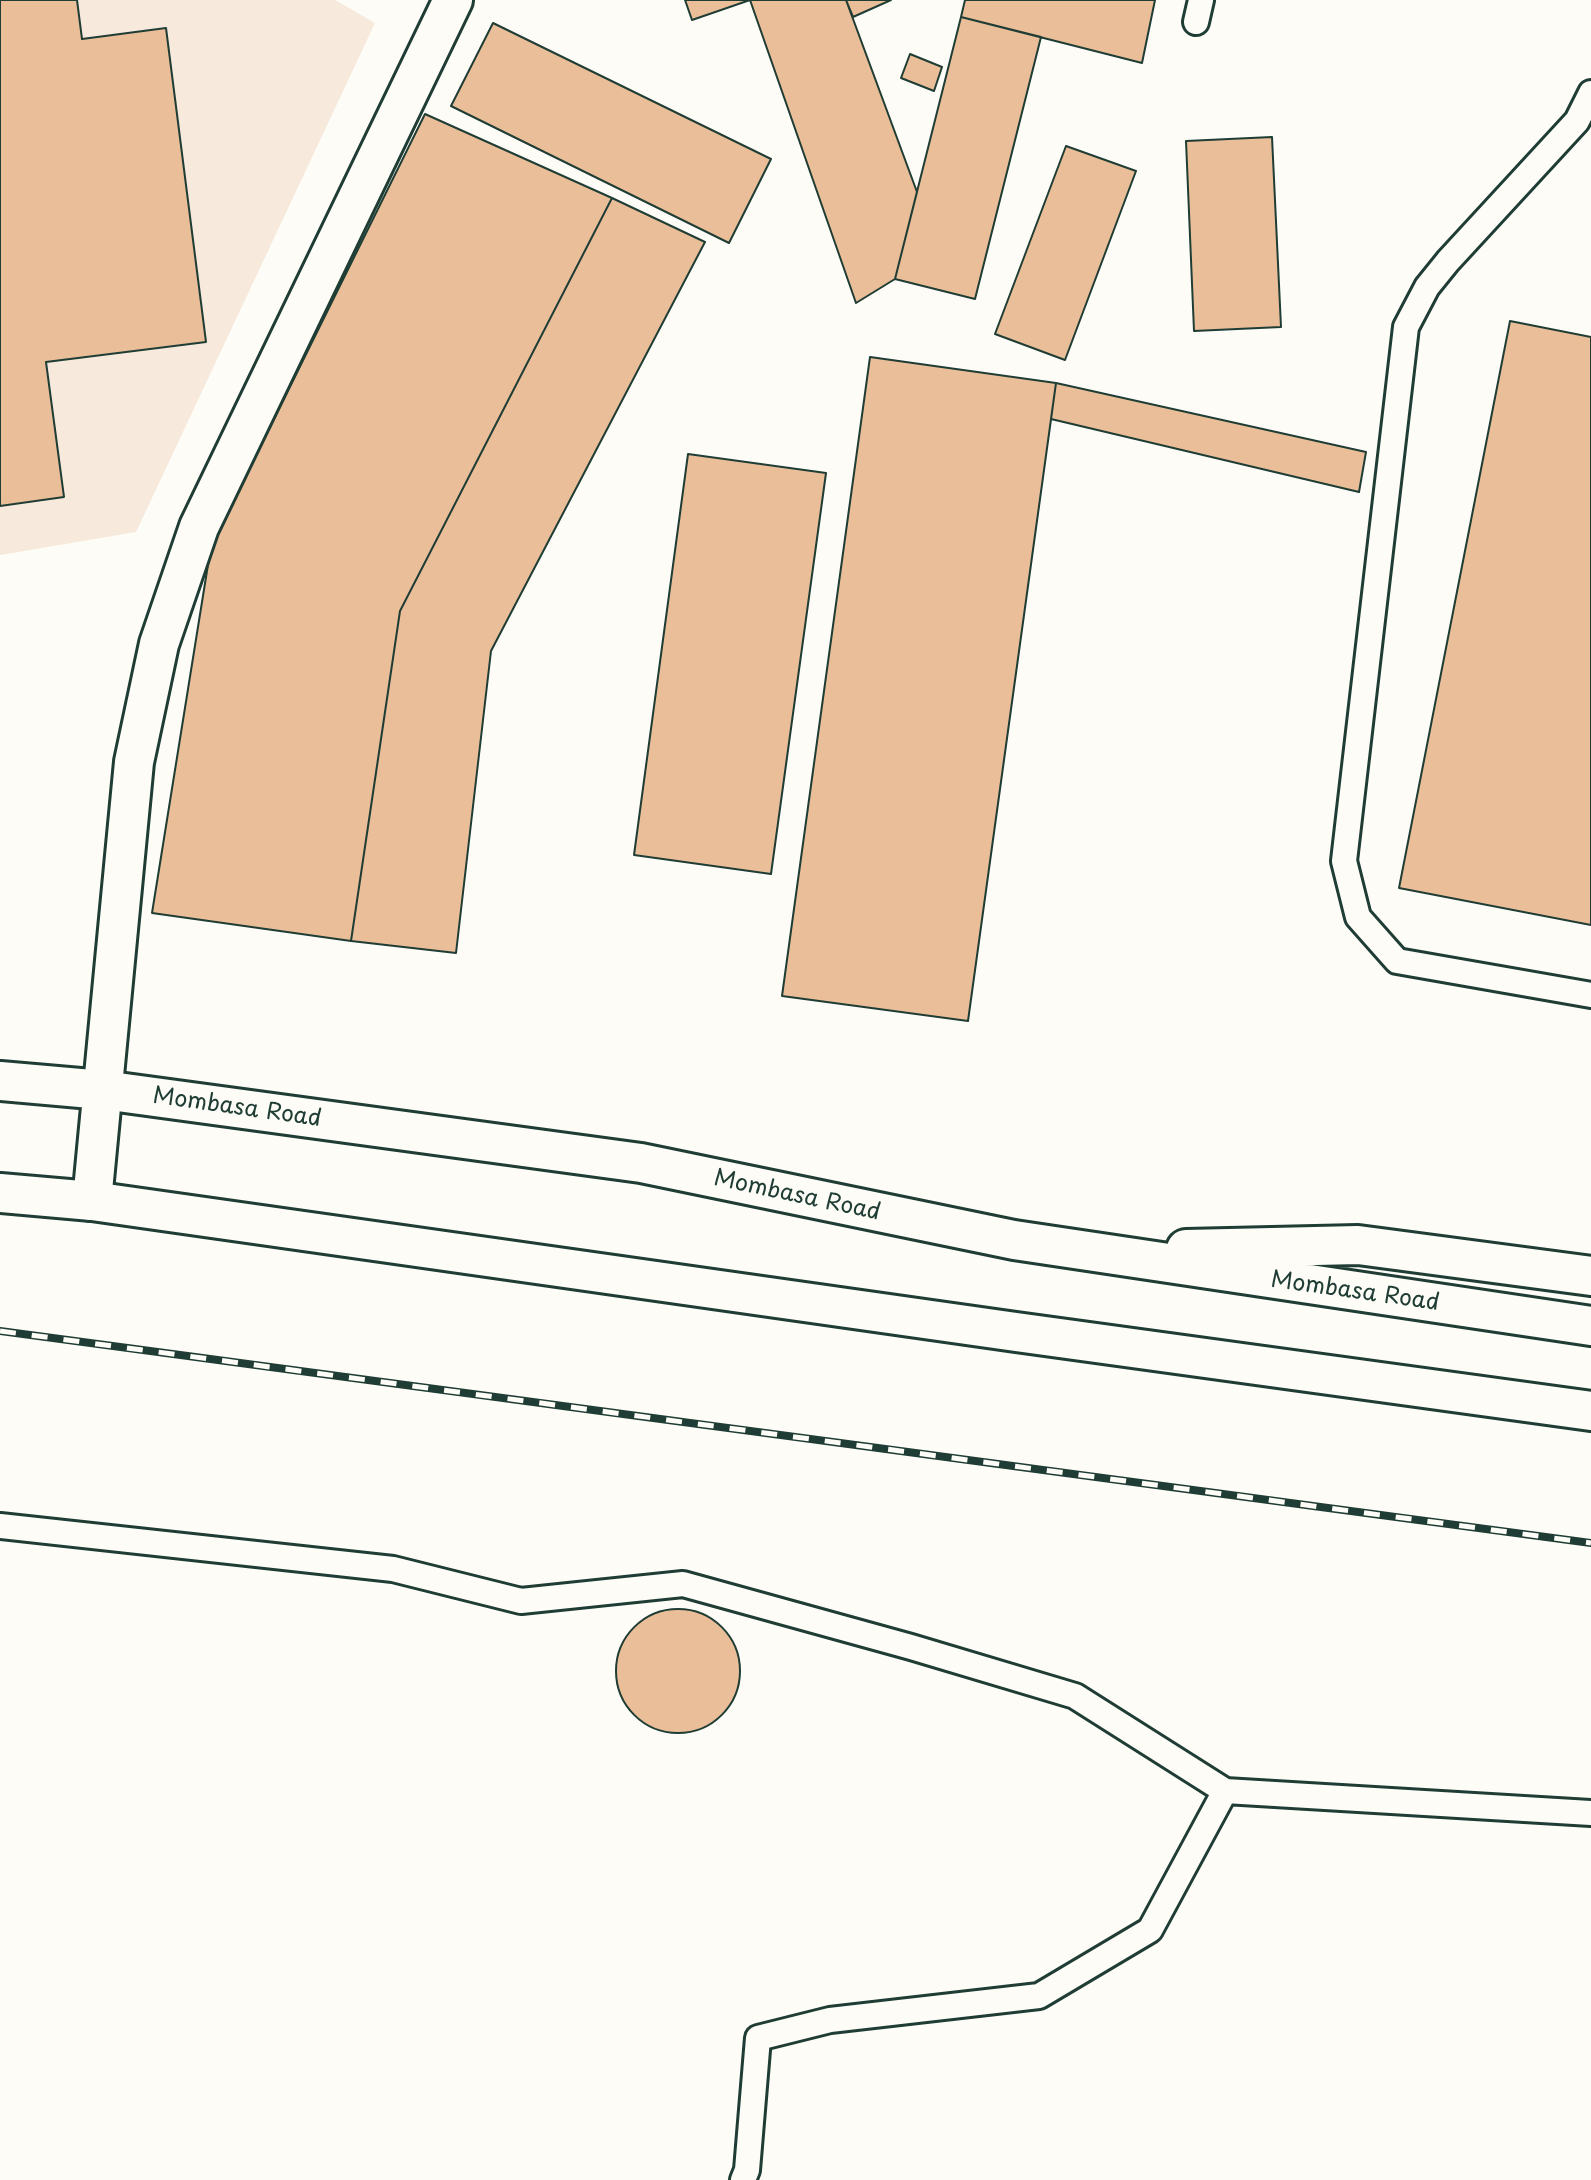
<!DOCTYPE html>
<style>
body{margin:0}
canvas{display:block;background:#fdfcf7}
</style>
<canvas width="1591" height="2180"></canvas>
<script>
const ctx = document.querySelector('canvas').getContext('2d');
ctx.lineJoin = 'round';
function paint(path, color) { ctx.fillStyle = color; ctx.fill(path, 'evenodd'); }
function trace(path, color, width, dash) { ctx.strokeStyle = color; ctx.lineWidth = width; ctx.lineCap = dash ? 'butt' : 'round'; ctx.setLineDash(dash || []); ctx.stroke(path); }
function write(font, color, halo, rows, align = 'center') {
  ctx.font = font + ' "Playpen Sans",sans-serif'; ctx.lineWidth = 5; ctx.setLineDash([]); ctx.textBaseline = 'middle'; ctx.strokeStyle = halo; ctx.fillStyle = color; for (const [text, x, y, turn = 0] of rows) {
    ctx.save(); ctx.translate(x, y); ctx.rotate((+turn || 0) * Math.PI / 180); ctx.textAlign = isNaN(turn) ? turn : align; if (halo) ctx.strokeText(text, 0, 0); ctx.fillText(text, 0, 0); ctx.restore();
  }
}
paint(new Path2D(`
 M 0,0 L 335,0 L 375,23 L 136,532 L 0,555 Z`), '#f7e9db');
const building = new Path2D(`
 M 0,0 L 77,0 L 82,39 L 166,28 L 206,342 L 46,362 L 64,497 L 0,506 Z
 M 685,0 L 750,0 L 692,20 Z
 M 750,0 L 846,0 L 917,192 L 895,279 L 856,303 Z
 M 846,0 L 891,0 L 853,17 Z
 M 965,0 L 1155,0 L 1142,63 L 961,17 Z
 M 961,17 L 1041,37 L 975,299 L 895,279 Z
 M 493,23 L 771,159 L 729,243 L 451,106 Z
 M 910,54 L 942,67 L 934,91 L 901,78 Z
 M 425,114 L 612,198 L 400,611 L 351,941 L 152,913 L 211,546 Z
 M 1272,137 L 1281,327 L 1194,331 L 1186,141 Z
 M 1066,146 L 1136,171 L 1065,360 L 995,334 Z
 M 612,198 L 705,242 L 491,651 L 456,953 L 351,941 L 400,611 Z
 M 1510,321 L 1591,337 L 1591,925 L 1399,888 Z
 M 870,357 L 1056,383 L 968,1021 L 782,996 Z
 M 1056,383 L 1366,452 L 1359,492 L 1051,419 Z
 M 688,454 L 826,473 L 771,874 L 634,855 Z
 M616 1671a62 62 0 1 1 124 0a62 62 0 1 1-124 0Z`);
paint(building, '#eabe99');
trace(building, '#1f3d34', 2);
const service = new Path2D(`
 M 1196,22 L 1201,0
 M 1591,93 L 1577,121 L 1448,261 L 1427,287 L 1406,327 L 1344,861 L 1358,917 L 1397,961 L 1591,995
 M 0,1526 L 393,1569 L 521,1601 L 683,1584 L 911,1647 L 1075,1696 L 1225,1791 L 1591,1813
 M 743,2180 L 747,2170 L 758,2038 L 830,2020 L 1039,1996 L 1150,1930 L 1225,1791`);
const minor = new Path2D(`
 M 92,1201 L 134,762 L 159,644 L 199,527 L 453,0`);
const trunk = new Path2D(`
 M 0,1081 L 103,1090 L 641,1163 L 1014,1240 L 1591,1326
 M 0,1193 L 92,1201 L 1016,1332 L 1591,1411
 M 1186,1249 L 1358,1245 L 1591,1276`);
trace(service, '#1f3d34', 30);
trace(minor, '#1f3d34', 44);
trace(trunk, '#1f3d34', 44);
trace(service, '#fdfcf7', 24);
trace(minor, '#fdfcf7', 38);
trace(trunk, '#fdfcf7', 38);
const rail = new Path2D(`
 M 0,1331 L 1591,1543`);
trace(rail, '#1f3d34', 8);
trace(rail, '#fdfcf7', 5, [16]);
write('23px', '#1f3d34', '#fdfcf7', [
 ["Mombasa Road",237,1108,8],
 ["Mombasa Road",797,1196,12],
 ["Mombasa Road",1355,1292,8]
]);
</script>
